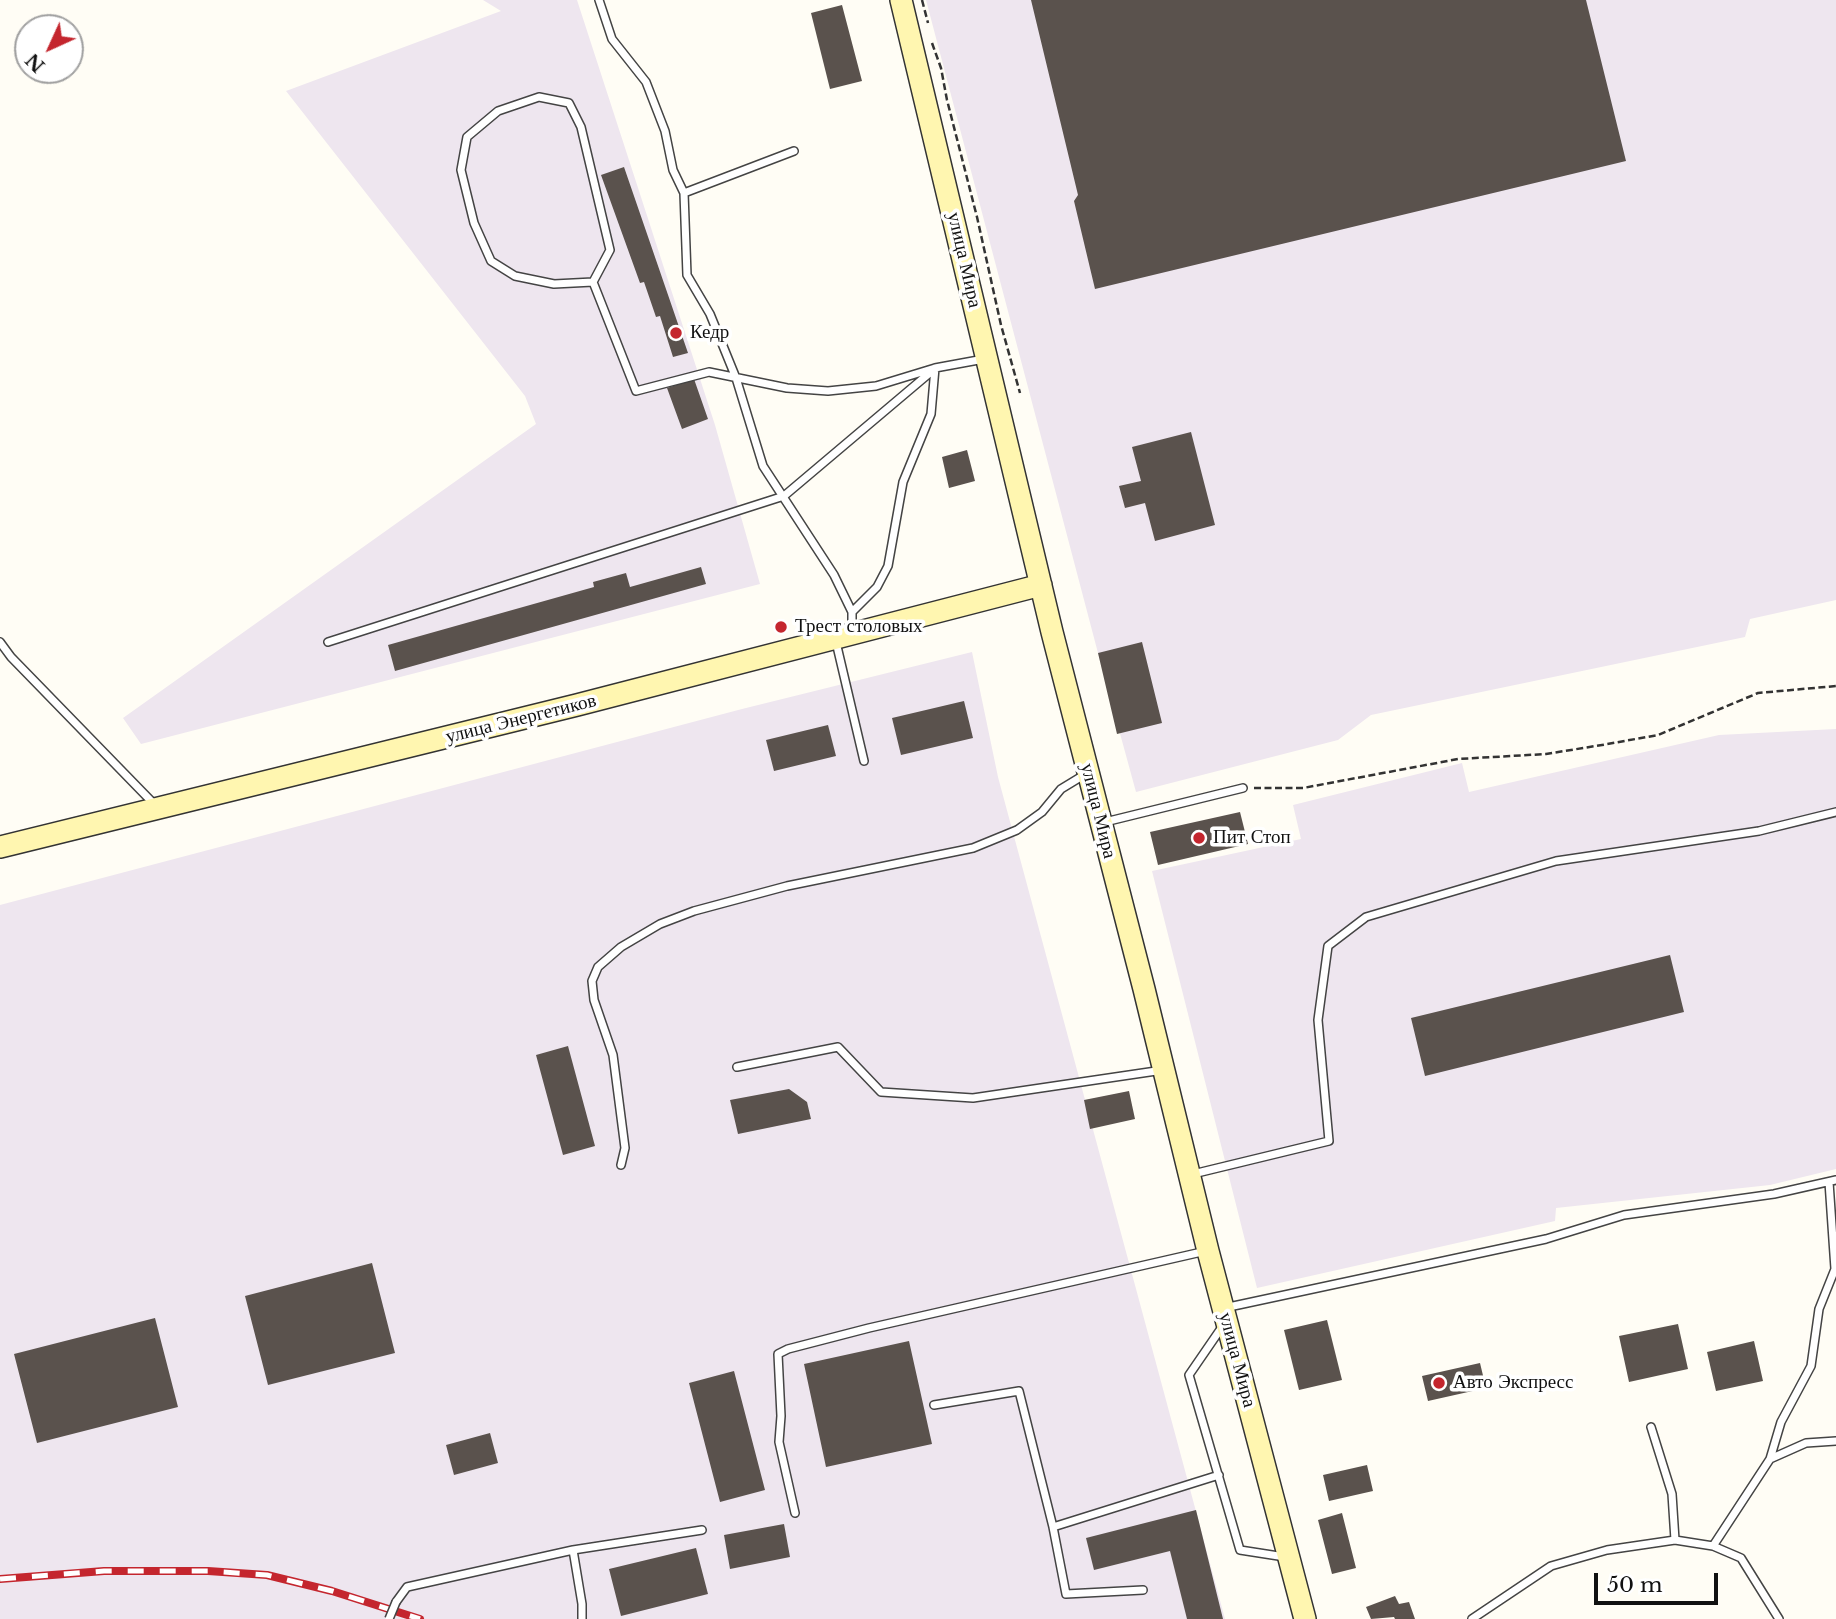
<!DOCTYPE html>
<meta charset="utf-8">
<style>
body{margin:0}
#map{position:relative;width:1836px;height:1619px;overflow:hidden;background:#fffdf5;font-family:"Libre Baskerville",serif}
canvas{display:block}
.north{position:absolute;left:14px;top:14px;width:70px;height:70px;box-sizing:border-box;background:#fff;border:2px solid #a0a0a0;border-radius:50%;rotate:225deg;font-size:19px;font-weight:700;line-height:28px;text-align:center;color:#111}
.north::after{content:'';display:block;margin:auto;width:24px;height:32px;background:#c4262e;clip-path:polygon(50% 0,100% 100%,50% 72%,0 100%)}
.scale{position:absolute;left:1594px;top:1573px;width:124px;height:32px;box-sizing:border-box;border:4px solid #111;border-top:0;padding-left:9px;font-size:21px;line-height:24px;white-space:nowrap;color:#111;-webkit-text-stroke:5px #fff;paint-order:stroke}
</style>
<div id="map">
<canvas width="1836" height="1619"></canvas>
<div class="north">N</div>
<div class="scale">50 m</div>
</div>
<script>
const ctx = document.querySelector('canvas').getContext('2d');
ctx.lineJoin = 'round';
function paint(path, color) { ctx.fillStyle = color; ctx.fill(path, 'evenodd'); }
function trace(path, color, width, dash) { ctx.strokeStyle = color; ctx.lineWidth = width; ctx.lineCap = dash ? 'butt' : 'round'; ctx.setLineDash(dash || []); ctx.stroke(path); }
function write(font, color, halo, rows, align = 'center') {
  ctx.font = font + ' "Libre Baskerville",serif'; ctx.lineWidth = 7; ctx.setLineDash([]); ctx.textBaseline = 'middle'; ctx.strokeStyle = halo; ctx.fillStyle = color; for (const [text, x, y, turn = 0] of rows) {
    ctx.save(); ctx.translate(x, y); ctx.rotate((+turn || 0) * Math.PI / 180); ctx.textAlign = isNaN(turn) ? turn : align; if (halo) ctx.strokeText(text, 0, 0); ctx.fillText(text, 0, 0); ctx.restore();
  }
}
paint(new Path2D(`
 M 483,0 L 577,0 L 715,425 L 760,584 L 141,744 L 123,718 L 536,424 L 525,396 L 286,91 L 501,11 Z
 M 926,0 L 1836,0 L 1836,600 L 1750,619 L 1745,637 L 1371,715 L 1338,740 L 1136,792 L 1098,653 Z
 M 972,652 L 998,777 L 1225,1619 L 0,1619 L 0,905 L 742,709 Z
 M 1836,729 L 1836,1169 L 1770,1185 L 1556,1208 L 1555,1221 L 1257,1288 L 1152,871 L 1301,839 L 1293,805 L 1462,763 L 1469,792 L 1719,735 Z`), '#eee6ef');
paint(new Path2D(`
 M 1031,0 L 1586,0 L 1626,161 L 1095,289 L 1074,201 L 1078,195 Z
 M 842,5 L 862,81 L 830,89 L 811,13 Z
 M 624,167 L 688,353 L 673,357 L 660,316 L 656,317 L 644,282 L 640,283 L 601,175 Z
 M 694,379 L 708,419 L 682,429 L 667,388 Z
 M 1191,432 L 1215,525 L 1155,541 L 1145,503 L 1125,508 L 1119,486 L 1141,481 L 1132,447 Z
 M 967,450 L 975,481 L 949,488 L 942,457 Z
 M 701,567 L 706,584 L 395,671 L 388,645 L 594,587 L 593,582 L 626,573 L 630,587 Z
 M 1142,642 L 1162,723 L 1117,734 L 1098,653 Z
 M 964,701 L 973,738 L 901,755 L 892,718 Z
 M 828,725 L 836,756 L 774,771 L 766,740 Z
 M 1240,812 L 1248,844 L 1158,865 L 1150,832 Z
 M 1670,955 L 1684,1012 L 1425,1076 L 1411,1018 Z
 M 568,1046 L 595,1146 L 563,1155 L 536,1055 Z
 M 789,1089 L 807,1102 L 811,1119 L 738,1134 L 730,1100 Z
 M 1129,1091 L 1135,1119 L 1090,1129 L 1084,1100 Z
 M 372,1263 L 395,1353 L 268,1385 L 245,1296 Z
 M 155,1318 L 178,1407 L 37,1443 L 14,1354 Z
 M 1327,1320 L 1342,1380 L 1299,1390 L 1284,1330 Z
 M 1678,1324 L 1688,1369 L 1629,1382 L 1619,1336 Z
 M 909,1341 L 932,1444 L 826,1467 L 804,1364 Z
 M 1754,1341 L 1763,1381 L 1716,1391 L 1707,1352 Z
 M 1480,1363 L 1486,1388 L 1428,1401 L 1422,1376 Z
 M 734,1371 L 765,1490 L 720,1502 L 689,1383 Z
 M 490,1433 L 498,1463 L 454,1475 L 446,1445 Z
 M 1367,1465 L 1373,1491 L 1329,1501 L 1323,1475 Z
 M 1196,1510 L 1223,1619 L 1187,1619 L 1170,1551 L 1094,1570 L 1086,1538 Z
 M 1342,1513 L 1356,1568 L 1332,1574 L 1318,1520 Z
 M 784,1524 L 790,1557 L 730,1569 L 724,1535 Z
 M 696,1548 L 708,1594 L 621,1616 L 609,1569 Z
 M 1395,1596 L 1399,1604 L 1409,1602 L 1415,1619 L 1395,1619 L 1394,1617 L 1371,1619 L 1366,1607 Z`), '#5a524d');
const lane = new Path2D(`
 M 599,0 L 612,39 L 646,82 L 665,131 L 673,170 L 684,193 L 687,275 L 710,314 L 736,378 L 763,466 L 834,575 L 852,612 L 852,630
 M 684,193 L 794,151
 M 593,282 L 610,250 L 581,127 L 569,103 L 539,97 L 498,111 L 467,137 L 461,170 L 474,223 L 491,261 L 515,276 L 554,284 L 593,282 L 636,391 L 709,372 L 787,388 L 828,391 L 876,386 L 935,368 L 984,359
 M 852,612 L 877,587 L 888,566 L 903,482 L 931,414 L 935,368
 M 0,642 L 11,657 L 155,805
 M 328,642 L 784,496 L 932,371
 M 836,642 L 864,761
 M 1105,822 L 1243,788
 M 737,1067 L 838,1047 L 881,1092 L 973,1098 L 1163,1070
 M 621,1165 L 625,1148 L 613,1055 L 594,1000 L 592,981 L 598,967 L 621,947 L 660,924 L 694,911 L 787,886 L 973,848 L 1017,830 L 1042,812 L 1061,789 L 1084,775
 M 1193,1174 L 1329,1141 L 1318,1020 L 1328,946 L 1366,917 L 1556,861 L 1759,831 L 1836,812
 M 1224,1308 L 1546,1239 L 1624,1215 L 1774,1194 L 1836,1180
 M 1222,1327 L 1189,1375 L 1240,1550 L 1285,1557
 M 934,1405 L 1019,1391 L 1053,1527
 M 1651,1427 L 1672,1494 L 1675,1540
 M 1770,1459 L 1781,1422 L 1811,1366 L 1819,1309 L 1835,1269 L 1829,1182
 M 795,1513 L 779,1442 L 781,1416 L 778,1354 L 788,1349 L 869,1328 L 1206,1251
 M 1713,1546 L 1741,1558 L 1779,1619
 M 573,1550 L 582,1604 L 582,1619
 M 1143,1590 L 1066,1594 L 1053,1527 L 1219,1475
 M 396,1602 L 407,1587 L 573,1550 L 702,1530
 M 1472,1619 L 1551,1566 L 1607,1550 L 1675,1540 L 1713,1546 L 1770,1459 L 1806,1443 L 1836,1441`);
const secondary = new Path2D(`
 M 901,0 L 1052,632 L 1144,989 L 1208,1251 L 1305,1619
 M 0,847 L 577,705 L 1041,585`);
trace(lane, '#444', 10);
trace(secondary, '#333', 24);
trace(new Path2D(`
 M 922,0 L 928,23
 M 932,43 L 941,68 L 947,100 L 977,217 L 1001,325 L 1020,393
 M 1254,788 L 1303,788 L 1458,759 L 1546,754 L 1602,745 L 1658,735 L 1758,693 L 1836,686`), '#333', 2.5, [7, 3.5]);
trace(lane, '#fff', 7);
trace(secondary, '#fff6b0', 21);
const rail = new Path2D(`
 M 0,1579 L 104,1571 L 208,1571 L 267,1575 L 332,1591 L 420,1619`);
trace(rail, '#c4262e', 8);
trace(rail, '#fff', 5, [16]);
const laneBridge = new Path2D(`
 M 389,1619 L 396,1602`);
trace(laneBridge, '#444', 10, []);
trace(laneBridge, '#fff', 7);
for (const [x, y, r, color] of [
 [676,333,7,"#c4262e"],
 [781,627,7,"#c4262e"],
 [1199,838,7,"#c4262e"],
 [1439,1383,7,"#c4262e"]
]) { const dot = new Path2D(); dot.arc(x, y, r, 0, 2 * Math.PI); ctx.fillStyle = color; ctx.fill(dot); trace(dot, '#fff', 2.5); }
write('19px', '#111', '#fff', [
 ["улица Мира",964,260,77],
 ["улица Энергетиков",521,719,-14],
 ["улица Мира",1098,811,76],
 ["улица Мира",1237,1360,75]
]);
write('19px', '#111', '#fff', [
 ["Кедр",690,333],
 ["Трест столовых",795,627],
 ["Пит Стоп",1213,838],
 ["Авто Экспресс",1453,1383]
], 'left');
</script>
